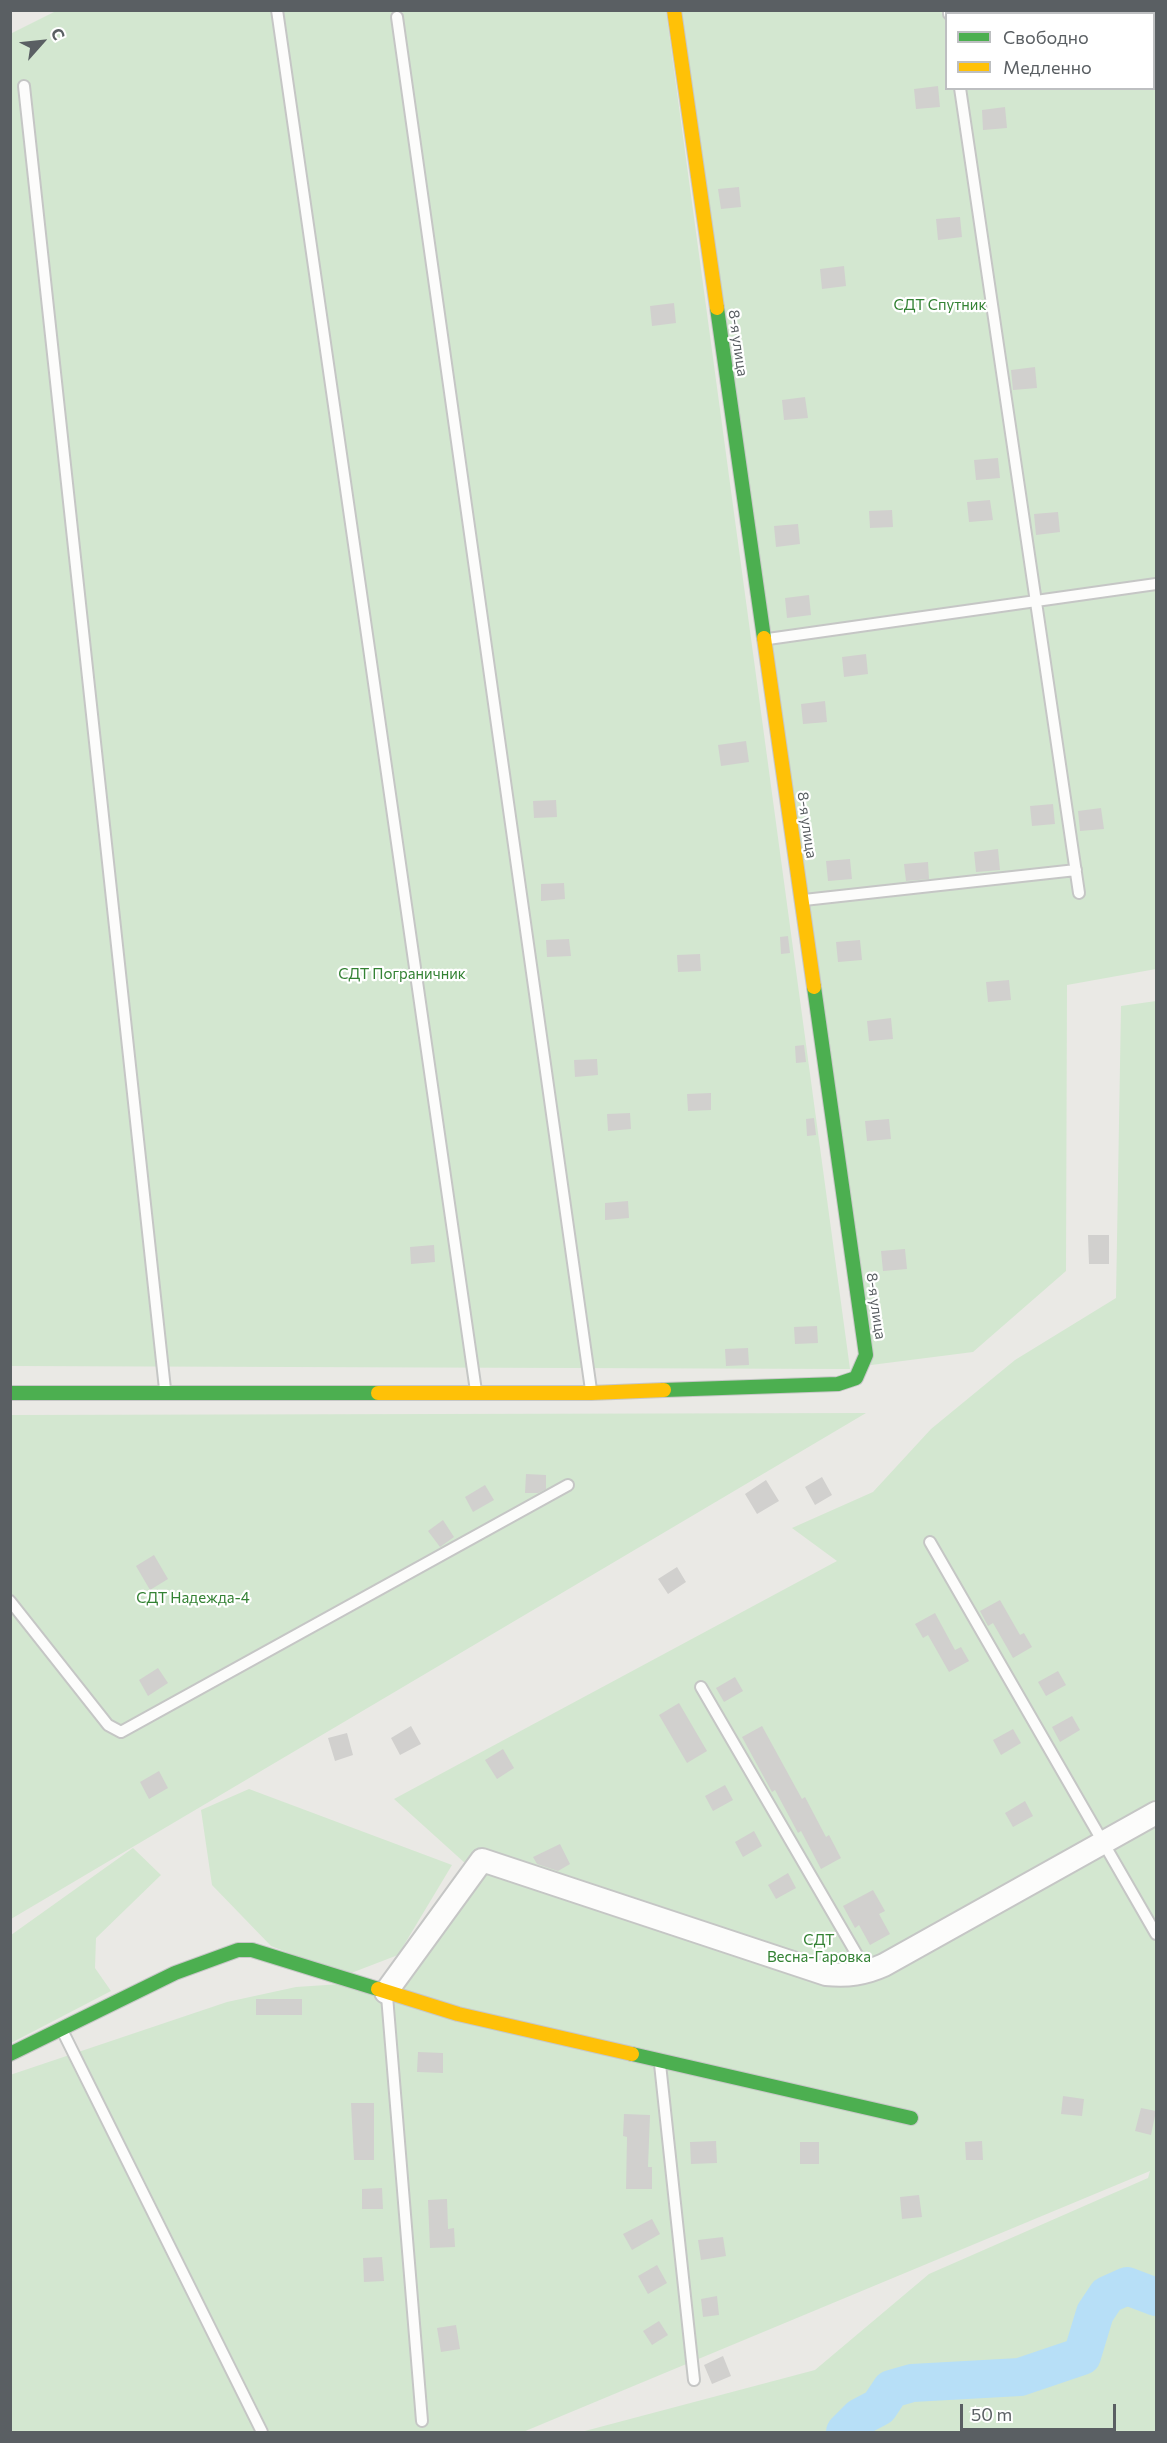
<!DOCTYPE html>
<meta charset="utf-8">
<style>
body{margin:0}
#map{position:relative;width:1167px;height:2443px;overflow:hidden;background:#eae9e5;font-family:Commissioner,sans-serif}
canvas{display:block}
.frame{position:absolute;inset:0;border:12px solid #5a5f63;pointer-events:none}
.legend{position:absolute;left:945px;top:12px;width:210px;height:78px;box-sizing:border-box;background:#fff;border:2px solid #bdbfc1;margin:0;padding:8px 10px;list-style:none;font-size:18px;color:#5a5f63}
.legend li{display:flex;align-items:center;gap:12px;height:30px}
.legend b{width:30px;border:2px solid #bdbfc1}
.north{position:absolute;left:12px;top:12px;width:60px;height:60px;-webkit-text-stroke:4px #fff;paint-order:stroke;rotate:63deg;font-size:16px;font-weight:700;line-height:24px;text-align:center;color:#5a5f63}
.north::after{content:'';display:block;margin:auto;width:21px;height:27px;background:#5a5f63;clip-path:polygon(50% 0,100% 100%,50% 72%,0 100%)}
.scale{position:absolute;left:960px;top:2404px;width:156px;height:27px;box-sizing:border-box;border:3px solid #5a5f63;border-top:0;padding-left:8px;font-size:18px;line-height:21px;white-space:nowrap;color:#5a5f63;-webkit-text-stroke:4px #fff;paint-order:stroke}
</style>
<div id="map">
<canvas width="1167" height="2443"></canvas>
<div class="frame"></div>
<ul class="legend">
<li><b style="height:8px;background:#4caf50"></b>Свободно</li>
<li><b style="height:8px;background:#ffc107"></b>Медленно</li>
</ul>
<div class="north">С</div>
<div class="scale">50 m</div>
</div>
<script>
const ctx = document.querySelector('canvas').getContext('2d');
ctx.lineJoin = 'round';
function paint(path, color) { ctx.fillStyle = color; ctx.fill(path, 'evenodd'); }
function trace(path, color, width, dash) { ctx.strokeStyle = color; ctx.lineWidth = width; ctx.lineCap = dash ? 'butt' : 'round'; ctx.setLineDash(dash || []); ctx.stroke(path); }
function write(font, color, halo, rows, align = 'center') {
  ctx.font = font + ' Commissioner,sans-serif'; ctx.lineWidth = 4.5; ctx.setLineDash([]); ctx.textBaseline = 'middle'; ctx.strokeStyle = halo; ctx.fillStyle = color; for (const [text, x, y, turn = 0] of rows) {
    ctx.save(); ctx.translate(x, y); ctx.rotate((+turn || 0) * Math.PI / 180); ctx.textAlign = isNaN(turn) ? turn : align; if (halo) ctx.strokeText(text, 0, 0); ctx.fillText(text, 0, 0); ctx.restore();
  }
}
paint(new Path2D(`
 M 58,10 L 666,11 L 850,1369 L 11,1366 L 10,34 Z
 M 679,11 L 1156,11 L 1156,969 L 1067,985 L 1066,1271 L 973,1352 L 871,1365 ZM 946,14 L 1154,14 L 1154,88 L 946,88 Z
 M 1156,1001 L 1156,2432 L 581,2432 L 815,2370 L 929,2274 L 1148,2178 L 1150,2171 L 523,2432 L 11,2432 L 10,2075 L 227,2002 L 296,1987 L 386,1981 L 466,1864 L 394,1799 L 837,1561 L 792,1528 L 873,1492 L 931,1429 L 1015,1360 L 1116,1298 L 1121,1006 Z
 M 866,1413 L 11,1919 L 11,1415 Z
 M 249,1789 L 452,1865 L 398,1955 L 346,1975 L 271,1946 L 212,1885 L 201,1810 Z
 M 133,1848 L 161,1875 L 96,1938 L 95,1968 L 111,1991 L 11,2043 L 11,1935 Z`), '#d3e7d0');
trace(new Path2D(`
 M 845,2432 L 860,2417 L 879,2407 L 891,2389 L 912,2383 L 1020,2377 L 1082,2356 L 1095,2313 L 1107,2295 L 1127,2286 L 1156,2297`), '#b7dff7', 38);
paint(new Path2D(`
 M 938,86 L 940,107 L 916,109 L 914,89 Z
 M 1005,107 L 1007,128 L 983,130 L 982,110 Z
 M 739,187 L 741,207 L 721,209 L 718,189 Z
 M 960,217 L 962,237 L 938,240 L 936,219 Z
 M 844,266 L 846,286 L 822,289 L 820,269 Z
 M 674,303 L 676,323 L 652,326 L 650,306 Z
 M 1035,367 L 1037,388 L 1013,390 L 1011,370 Z
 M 805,397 L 808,418 L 784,420 L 782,400 Z
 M 998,458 L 1000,478 L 976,480 L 974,460 Z
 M 990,500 L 993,520 L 969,522 L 967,502 Z
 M 892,510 L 893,527 L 870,528 L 869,511 Z
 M 1058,512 L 1060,532 L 1036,535 L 1034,514 Z
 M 798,524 L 800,544 L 776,547 L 774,526 Z
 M 809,595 L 811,615 L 787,618 L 785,598 Z
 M 866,654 L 868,674 L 844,677 L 842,657 Z
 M 825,701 L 827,722 L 803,724 L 801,704 Z
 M 746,741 L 749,762 L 721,766 L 718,745 Z
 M 556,800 L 557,817 L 534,818 L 533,801 Z
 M 1053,804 L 1055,824 L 1032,826 L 1030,806 Z
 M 1101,808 L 1104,829 L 1080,831 L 1078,811 Z
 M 998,849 L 1000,870 L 976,872 L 974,852 Z
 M 850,859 L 852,879 L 828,881 L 826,861 Z
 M 928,862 L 929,879 L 906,881 L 904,864 Z
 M 564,883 L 565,899 L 541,901 L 541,884 Z
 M 788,936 L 790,953 L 781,954 L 780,937 Z
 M 569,939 L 571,956 L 547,957 L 546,940 Z
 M 860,940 L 862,960 L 838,962 L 836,942 Z
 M 700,954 L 701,971 L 678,972 L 677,955 Z
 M 1009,980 L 1011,1000 L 988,1002 L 986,982 Z
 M 891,1018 L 893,1039 L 869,1041 L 867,1021 Z
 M 804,1045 L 806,1062 L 796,1063 L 795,1046 Z
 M 597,1059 L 598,1075 L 575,1077 L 574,1060 Z
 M 711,1093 L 711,1110 L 688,1111 L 687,1094 Z
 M 630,1113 L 631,1129 L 608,1131 L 607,1114 Z
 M 814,1118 L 816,1135 L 807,1136 L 806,1119 Z
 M 889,1119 L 891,1139 L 867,1141 L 865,1121 Z
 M 628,1201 L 629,1218 L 605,1220 L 605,1203 Z
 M 1088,1235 L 1109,1235 L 1109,1264 L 1089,1264 Z
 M 434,1245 L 435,1262 L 411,1264 L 410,1247 Z
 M 905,1249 L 907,1269 L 883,1271 L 881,1251 Z
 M 817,1326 L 818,1343 L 795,1344 L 794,1327 Z
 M 748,1348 L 749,1365 L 726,1366 L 725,1349 Z
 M 526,1474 L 546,1475 L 546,1489 L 538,1493 L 525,1493 Z
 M 822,1477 L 832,1495 L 815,1505 L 805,1487 Z
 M 766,1480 L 779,1501 L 757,1514 L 745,1494 Z
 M 485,1485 L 494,1500 L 473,1512 L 465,1497 Z
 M 443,1520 L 454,1537 L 440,1547 L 428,1531 Z
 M 154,1555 L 168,1579 L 150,1590 L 136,1566 Z
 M 677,1567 L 686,1582 L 668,1594 L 658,1579 Z
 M 1000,1600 L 1020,1635 L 1024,1633 L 1032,1647 L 1013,1658 L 993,1623 L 988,1626 L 980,1611 Z
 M 935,1613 L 955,1650 L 961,1647 L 969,1661 L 949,1672 L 928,1635 L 923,1638 L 915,1624 Z
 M 158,1668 L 168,1683 L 148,1696 L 139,1680 Z
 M 1058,1671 L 1066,1685 L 1046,1696 L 1038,1682 Z
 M 735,1677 L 743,1691 L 724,1702 L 716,1688 Z
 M 679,1703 L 707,1751 L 687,1763 L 659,1715 Z
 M 1072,1716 L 1080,1730 L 1060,1742 L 1052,1727 Z
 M 411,1726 L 421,1744 L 400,1755 L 391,1738 Z
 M 762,1726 L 802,1799 L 805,1797 L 826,1837 L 829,1835 L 841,1858 L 821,1869 L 801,1831 L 798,1833 L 775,1790 L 772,1792 L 742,1737 Z
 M 1013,1729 L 1021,1743 L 1001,1755 L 993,1740 Z
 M 347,1733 L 353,1755 L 335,1761 L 328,1738 Z
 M 503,1749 L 514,1768 L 497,1779 L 485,1760 Z
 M 159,1771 L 168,1788 L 149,1799 L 140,1782 Z
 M 725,1785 L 733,1800 L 713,1811 L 705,1796 Z
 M 1025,1801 L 1033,1816 L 1013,1827 L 1005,1813 Z
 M 754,1831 L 762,1846 L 743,1857 L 735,1842 Z
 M 560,1844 L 570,1864 L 558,1871 L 537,1864 L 533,1857 Z
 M 788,1873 L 796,1888 L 776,1899 L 768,1885 Z
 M 873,1890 L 885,1911 L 879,1914 L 890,1934 L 870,1945 L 859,1925 L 855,1928 L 843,1906 Z
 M 256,1999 L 302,1999 L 302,2015 L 256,2015 Z
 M 418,2052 L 443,2053 L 443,2073 L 417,2072 Z
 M 1063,2096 L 1084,2099 L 1082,2116 L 1061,2114 Z
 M 351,2103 L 374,2103 L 374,2160 L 354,2160 Z
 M 1141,2108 L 1156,2111 L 1151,2135 L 1135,2131 Z
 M 624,2114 L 650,2115 L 648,2167 L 652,2167 L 652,2189 L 626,2189 L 627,2137 L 623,2136 Z
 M 716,2141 L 717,2163 L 691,2164 L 690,2142 Z
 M 982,2141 L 983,2160 L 966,2160 L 965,2142 Z
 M 800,2142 L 819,2142 L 819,2164 L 800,2164 Z
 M 382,2188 L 383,2209 L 362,2209 L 362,2189 Z
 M 919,2195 L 922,2217 L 902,2219 L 900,2197 Z
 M 447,2199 L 448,2229 L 454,2228 L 455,2247 L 430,2248 L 428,2200 Z
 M 652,2219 L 660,2234 L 632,2250 L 623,2234 Z
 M 723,2237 L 726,2256 L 701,2260 L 698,2240 Z
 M 382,2257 L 384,2281 L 364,2282 L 363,2258 Z
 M 657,2265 L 667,2283 L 648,2294 L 638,2276 Z
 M 717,2296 L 719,2315 L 703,2317 L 701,2299 Z
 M 659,2321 L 668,2335 L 652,2345 L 643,2331 Z
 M 456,2325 L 460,2349 L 441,2352 L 437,2328 Z
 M 723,2356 L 731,2376 L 712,2384 L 704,2365 Z`), '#d1d0ce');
const lane = new Path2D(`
 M 277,10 L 476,1391
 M 949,10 L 949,14
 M 397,17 L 591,1390
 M 24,86 L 165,1389
 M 960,88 L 1079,893
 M 768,639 L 1156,584
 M 804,900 L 1076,870
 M 930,1542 L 1156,1934
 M 10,1601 L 108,1725 L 121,1732 L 568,1485
 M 701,1687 L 867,1972
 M 387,1996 L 422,2421
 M 63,2032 L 262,2432
 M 660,2064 L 694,2380`);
const street = new Path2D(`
 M 386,1992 L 482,1860 L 826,1974 C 848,1976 864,1974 884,1965 L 1156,1813`);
const fast = new Path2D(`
 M 717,308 L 764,638
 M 664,1390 L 838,1384 L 856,1378 L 866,1355 L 814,987
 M 10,1393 L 378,1393
 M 10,2054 L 175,1973 L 238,1950 L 252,1950 L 378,1989
 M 632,2054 L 911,2118`);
const slow = new Path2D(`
 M 674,10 L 717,308
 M 764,638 L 814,987
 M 378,1393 L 591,1393 L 664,1390
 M 378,1989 L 458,2014 L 632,2054`);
trace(lane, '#c5c6c5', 14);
trace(street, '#c5c6c5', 26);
trace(fast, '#c7c7c7', 16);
trace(slow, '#c7c7c7', 16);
trace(lane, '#fcfcfb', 10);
trace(street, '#fcfcfb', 22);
trace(fast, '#4caf50', 14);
trace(slow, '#ffc107', 14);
write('15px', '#338233', '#fff', [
 ["СДТ Спутник",940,305],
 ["СДТ Пограничник",402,974],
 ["СДТ Надежда-4",193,1598],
 ["СДТ",819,1940],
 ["Весна-Гаровка",819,1957]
]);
write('15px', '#5a5f63', '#fff', [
 ["8-я улица",738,343,82],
 ["8-я улица",807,825,82],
 ["8-я улица",876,1306,82]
]);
</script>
